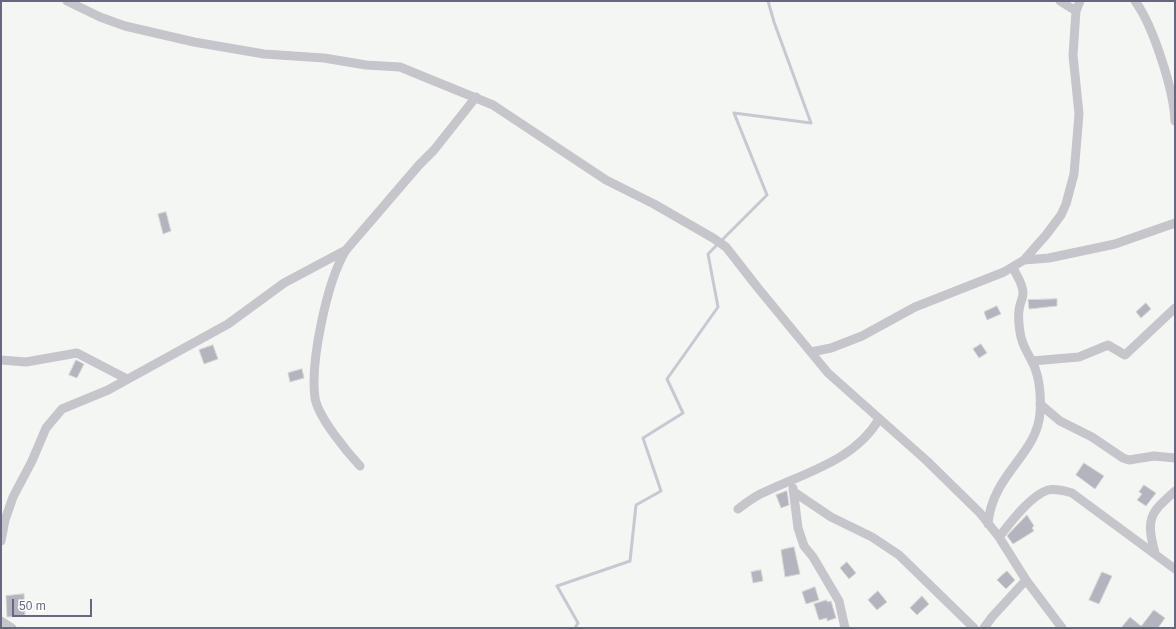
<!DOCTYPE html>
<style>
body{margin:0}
#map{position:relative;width:1176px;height:629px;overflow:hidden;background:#f4f6f3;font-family:Helvetica,sans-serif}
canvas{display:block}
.frame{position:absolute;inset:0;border:2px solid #676782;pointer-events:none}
.scale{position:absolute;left:12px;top:599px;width:80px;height:18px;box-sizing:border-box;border:2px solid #676782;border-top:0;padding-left:5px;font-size:12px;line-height:14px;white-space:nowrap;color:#676782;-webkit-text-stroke:3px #fff;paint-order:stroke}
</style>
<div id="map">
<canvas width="1176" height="629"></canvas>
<div class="frame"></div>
<div class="scale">50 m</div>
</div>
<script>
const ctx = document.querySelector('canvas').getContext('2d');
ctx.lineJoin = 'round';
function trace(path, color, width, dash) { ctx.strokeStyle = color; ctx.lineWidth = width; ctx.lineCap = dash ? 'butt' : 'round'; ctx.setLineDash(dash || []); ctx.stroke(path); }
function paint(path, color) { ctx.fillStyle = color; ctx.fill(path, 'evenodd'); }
trace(new Path2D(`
 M 575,628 L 578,623 L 557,586 L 630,561 L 636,505 L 661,491 L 643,438 L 683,413 L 667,379 L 718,307 L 708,254 L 767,195 L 734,113 L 811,123 L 774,22 L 768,1`), '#c7c8d2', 3);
const building = new Path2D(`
 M 166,212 L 171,231 L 163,234 L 158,214 Z
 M 1057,299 L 1057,306 L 1029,309 L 1028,300 Z
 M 1146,303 L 1151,309 L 1141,318 L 1136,312 Z
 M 997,306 L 1001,314 L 987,320 L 984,312 Z
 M 981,344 L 987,353 L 979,358 L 973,349 Z
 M 213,345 L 218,359 L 204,364 L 199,350 Z
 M 76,360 L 84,364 L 77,378 L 69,375 Z
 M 302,369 L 304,378 L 290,382 L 288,373 Z
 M 1084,463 L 1104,476 L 1095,489 L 1076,475 Z
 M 1144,485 L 1156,493 L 1146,506 L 1137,500 L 1142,494 L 1139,492 Z
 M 787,491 L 789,505 L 781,508 L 776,495 Z
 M 1027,515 L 1034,526 L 1032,528 L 1034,531 L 1013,544 L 1007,536 Z
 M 794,547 L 800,574 L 785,577 L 781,550 Z
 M 847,562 L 856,573 L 849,579 L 840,568 Z
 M 761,570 L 763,581 L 753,583 L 751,572 Z
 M 1007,571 L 1015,580 L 1006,589 L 997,580 Z
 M 1102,572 L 1112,576 L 1099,604 L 1089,600 Z
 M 815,587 L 819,600 L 806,604 L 802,592 Z
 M 878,591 L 887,602 L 877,610 L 868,600 Z
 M 24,594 L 25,616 L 7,617 L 6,596 Z
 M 922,596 L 929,604 L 917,615 L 910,608 Z
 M 827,600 L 827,602 L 831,601 L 836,618 L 827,621 L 827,618 L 819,620 L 814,604 Z
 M 1154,610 L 1165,618 L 1158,628 L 1121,628 L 1130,617 L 1141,626 Z`);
paint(building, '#b3b4bd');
trace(building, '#d6d8d6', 1);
trace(new Path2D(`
 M 67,1 L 100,17 L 125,26 L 194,42 L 264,54 L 324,58 L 366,65 L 400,67 L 493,105 L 606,180 L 654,204 L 713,238 L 726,247 L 758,288 L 828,373 L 927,461 L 980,513 L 999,537 L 1026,580 L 1062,628
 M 1060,1 L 1076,11
 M 1135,1 C 1153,25 1174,91 1175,121
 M 1024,260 L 1049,258 L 1115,244 L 1175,223
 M 811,352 L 831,348 L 862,336 L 915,307 L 1004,272 L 1024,260 L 1046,235 L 1061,215 L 1066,204 L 1074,174 L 1079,114 L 1073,55 L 1076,11 L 1080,1
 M 1,360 L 26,362 L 77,353 L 127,379
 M 1032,361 L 1079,357 L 1108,345 L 1125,355 L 1175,308
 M 1040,404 L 1060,421 L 1092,437 L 1123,458 L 1129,460 L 1154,456 L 1175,458
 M 360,466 C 347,452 318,417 315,398 C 310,362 327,281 346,250 L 419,165 L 434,150 L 476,97
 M 793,488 L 798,528 L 804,546 L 813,557 L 839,601 L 845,628
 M 794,492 L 831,517 L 872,537 L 899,555 L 974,628
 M 738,509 C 747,502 756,495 767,491 C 807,472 855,460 879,419
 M 988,524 C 992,474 1037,455 1040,413 C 1041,399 1040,382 1035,368 C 1030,356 1021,345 1020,332 C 1019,325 1018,317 1019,311 C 1019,305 1023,299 1023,293 C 1023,284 1017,276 1013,268
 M 999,537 C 1010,523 1031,495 1048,490 C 1056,488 1065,491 1072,493 L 1175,569
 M 1,541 L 5,520 L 13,497 L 32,461 L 46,428 L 62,409 L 108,390 L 228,324 L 284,283 L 346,250
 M 1155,553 C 1146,519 1149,514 1175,491
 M 1,621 L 12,628
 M 984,628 L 992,617 L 1026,580`), '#c5c5cb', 9);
</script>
